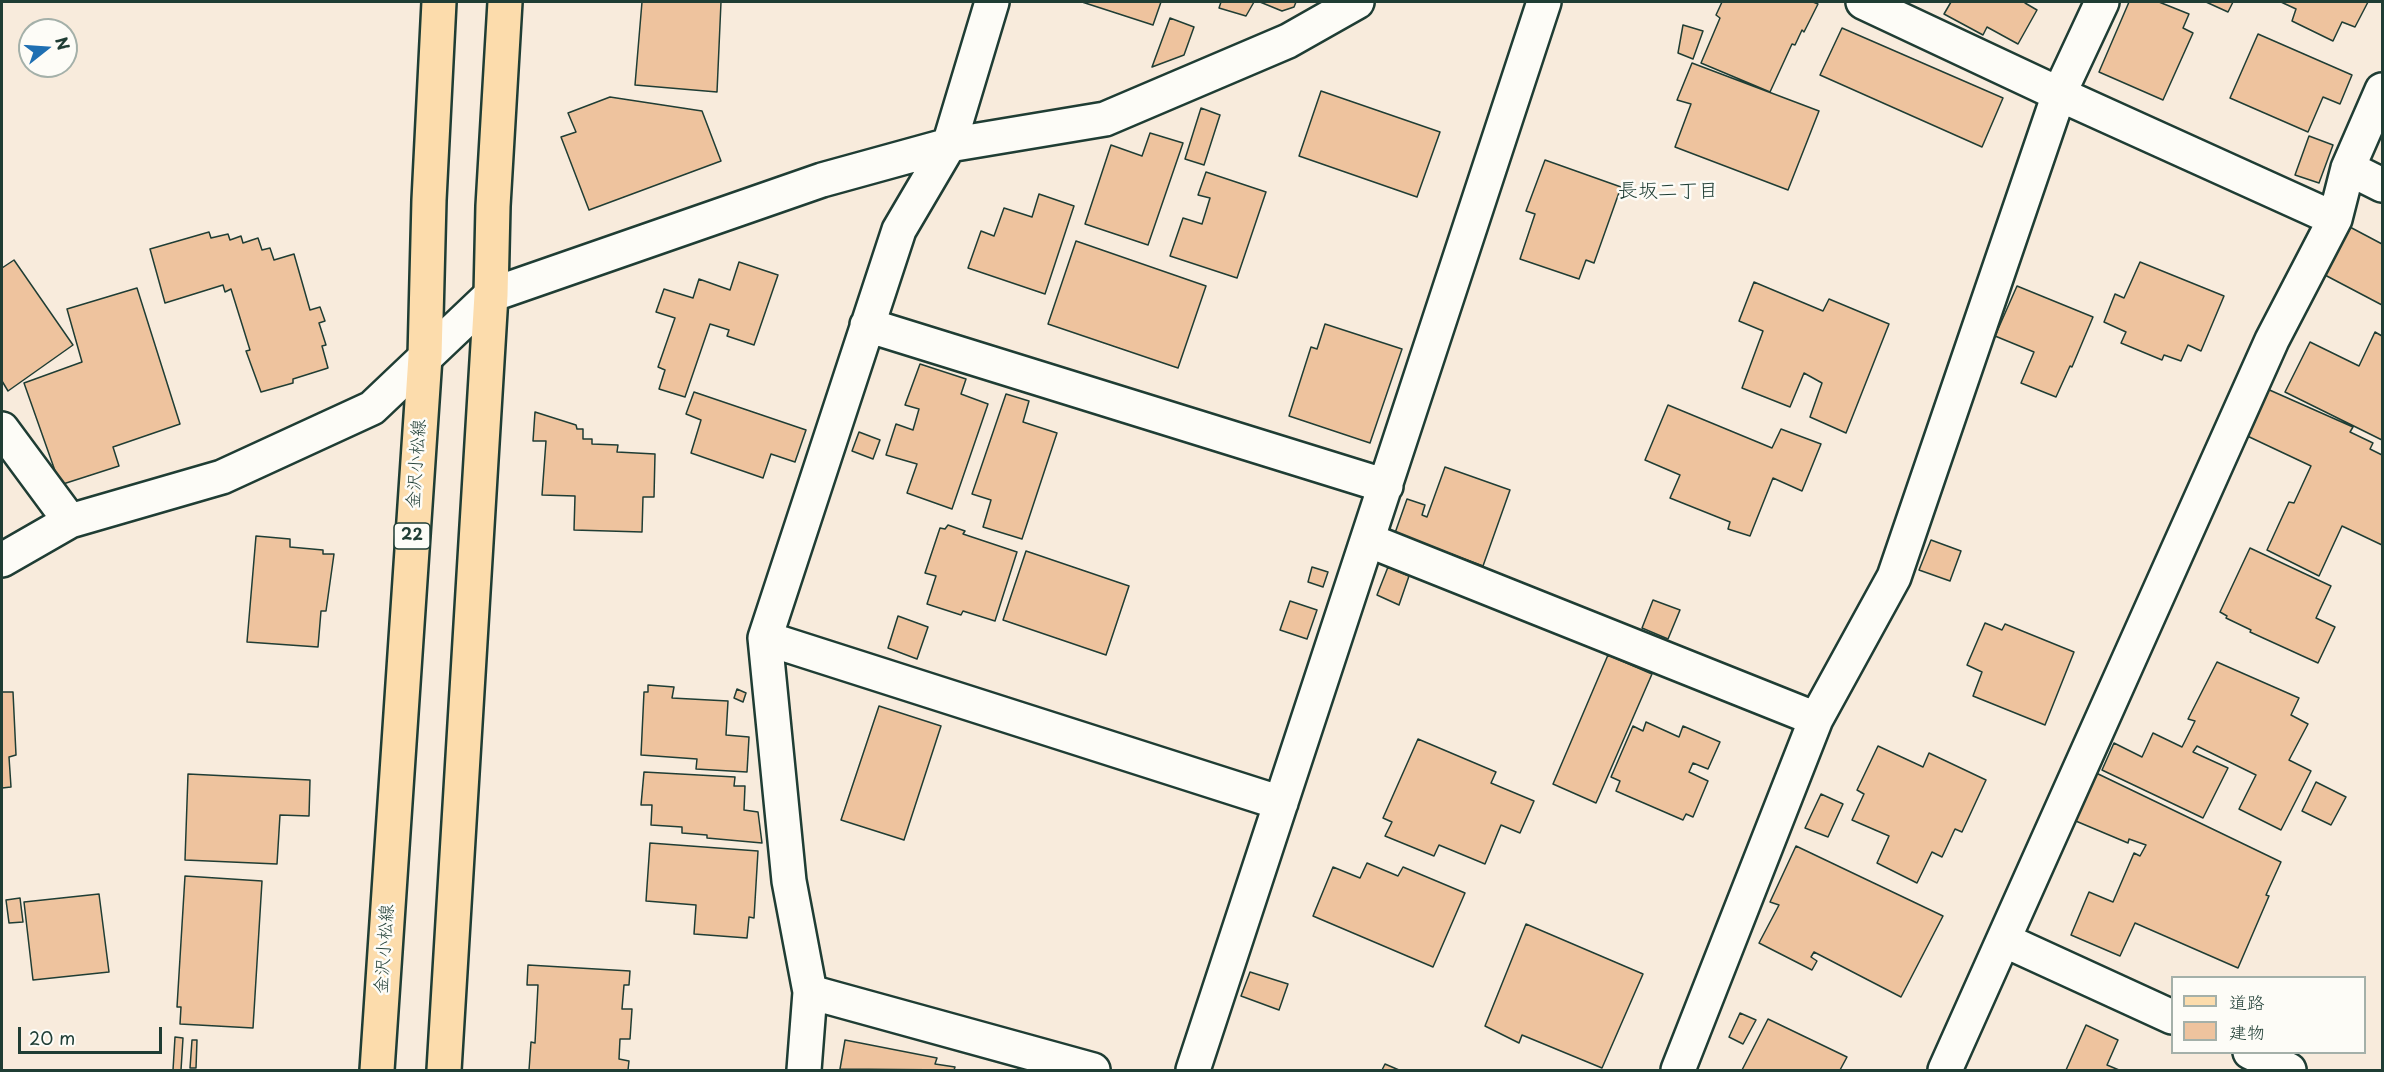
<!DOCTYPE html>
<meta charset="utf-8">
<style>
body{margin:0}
#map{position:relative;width:2384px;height:1072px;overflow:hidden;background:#f8ebdc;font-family:"Playpen Sans","Klee One",sans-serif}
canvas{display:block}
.frame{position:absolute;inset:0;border:3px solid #1f3d34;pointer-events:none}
.legend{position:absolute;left:2171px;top:976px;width:195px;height:78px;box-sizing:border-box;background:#fdfcf7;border:2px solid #a4b0a9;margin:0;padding:8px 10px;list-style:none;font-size:18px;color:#1f3d34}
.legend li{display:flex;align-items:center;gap:12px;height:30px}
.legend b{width:30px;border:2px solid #a4b0a9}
.north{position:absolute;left:18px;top:18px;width:60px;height:60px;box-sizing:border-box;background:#fdfcf7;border:2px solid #a4b0a9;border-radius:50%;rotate:73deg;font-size:16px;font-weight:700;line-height:24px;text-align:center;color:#1f3d34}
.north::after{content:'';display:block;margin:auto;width:21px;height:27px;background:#1f6fb2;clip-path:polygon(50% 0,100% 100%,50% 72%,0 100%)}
.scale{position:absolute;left:18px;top:1027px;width:144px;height:27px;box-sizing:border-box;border:3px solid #1f3d34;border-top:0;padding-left:8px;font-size:18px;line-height:21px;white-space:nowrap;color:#1f3d34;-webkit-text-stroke:4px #fdfcf7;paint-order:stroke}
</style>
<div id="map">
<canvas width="2384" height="1072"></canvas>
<div class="frame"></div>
<ul class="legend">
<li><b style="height:8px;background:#fcdcac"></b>道路</li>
<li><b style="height:16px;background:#eec39e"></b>建物</li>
</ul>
<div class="north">N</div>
<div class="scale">20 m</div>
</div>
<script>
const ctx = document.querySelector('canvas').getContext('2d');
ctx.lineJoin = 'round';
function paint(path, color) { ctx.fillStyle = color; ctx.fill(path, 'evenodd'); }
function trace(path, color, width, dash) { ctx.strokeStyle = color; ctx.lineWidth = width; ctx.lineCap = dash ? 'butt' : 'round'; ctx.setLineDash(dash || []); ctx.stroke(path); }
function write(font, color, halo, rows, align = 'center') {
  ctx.font = font + ' "Playpen Sans","Klee One",sans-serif'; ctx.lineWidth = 5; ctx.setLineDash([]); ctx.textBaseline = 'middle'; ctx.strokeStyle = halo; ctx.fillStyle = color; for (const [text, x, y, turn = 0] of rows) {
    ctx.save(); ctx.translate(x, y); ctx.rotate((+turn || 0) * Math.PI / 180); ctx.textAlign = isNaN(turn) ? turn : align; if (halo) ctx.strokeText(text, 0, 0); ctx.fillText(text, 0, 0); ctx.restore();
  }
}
const building = new Path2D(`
 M 642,2 L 721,2 L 717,92 L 635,85 Z
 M 1082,2 L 1161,2 L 1153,25 Z
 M 1221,2 L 1254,2 L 1246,16 L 1219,8 Z
 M 1260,2 L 1296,2 L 1294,7 L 1282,11 Z
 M 1722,2 L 1813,2 L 1818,4 L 1804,32 L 1802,30 L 1795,45 L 1792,44 L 1770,92 L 1701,63 L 1720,18 L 1716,15 Z
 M 1951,2 L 2026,2 L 2025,3 L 2037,10 L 2018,44 L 1987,27 L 1983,35 L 1944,14 Z
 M 2129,2 L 2159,2 L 2189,14 L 2183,28 L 2193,33 L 2163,100 L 2099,72 Z
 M 2206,2 L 2233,2 L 2228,12 Z
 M 2281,2 L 2368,2 L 2355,27 L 2342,22 L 2333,41 L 2292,21 L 2296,9 Z
 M 1170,18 L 1194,27 L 1184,55 L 1152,67 Z
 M 1683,25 L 1703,31 L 1693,59 L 1678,53 Z
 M 1842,28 L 2003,98 L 1982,147 L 1820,75 Z
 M 2258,34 L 2352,75 L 2340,104 L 2323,97 L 2308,132 L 2230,98 Z
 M 1692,63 L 1819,111 L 1788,190 L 1675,147 L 1691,104 L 1677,100 Z
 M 1321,91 L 1440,132 L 1417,197 L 1299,156 Z
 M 610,97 L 702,111 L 721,161 L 589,210 L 561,137 L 576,132 L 568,113 Z
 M 1201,108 L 1220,115 L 1204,165 L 1185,159 Z
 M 1150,133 L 1183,143 L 1148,245 L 1085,224 L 1111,145 L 1142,156 Z
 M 2309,136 L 2333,145 L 2319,183 L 2295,175 Z
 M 1545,160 L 1621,187 L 1594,263 L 1586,260 L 1579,279 L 1520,259 L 1535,214 L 1526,211 Z
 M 1206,172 L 1266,192 L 1237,278 L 1170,256 L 1183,218 L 1202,224 L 1210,198 L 1198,195 Z
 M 1039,194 L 1074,206 L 1045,294 L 968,268 L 981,231 L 994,236 L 1004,208 L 1032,217 Z
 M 2348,226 L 2382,244 L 2382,305 L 2323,274 Z
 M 209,232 L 211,238 L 228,234 L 230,240 L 241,236 L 243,243 L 258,238 L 262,250 L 270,248 L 274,260 L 294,254 L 310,310 L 320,307 L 325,321 L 319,323 L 326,345 L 322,346 L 328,368 L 293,379 L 293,383 L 261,392 L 246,351 L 250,350 L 231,289 L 225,292 L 223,285 L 165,303 L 150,249 Z
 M 1076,241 L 1206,286 L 1178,368 L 1048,324 Z
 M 14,260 L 73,345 L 8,391 L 2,381 L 2,268 Z
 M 739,262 L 778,275 L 754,345 L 727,336 L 729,330 L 710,324 L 685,397 L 659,389 L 665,370 L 658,367 L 675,318 L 656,312 L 664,289 L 693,298 L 699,279 L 730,290 Z
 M 2140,262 L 2224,296 L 2201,351 L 2188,345 L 2181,361 L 2164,355 L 2162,360 L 2121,343 L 2126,332 L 2104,322 L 2115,294 L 2124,298 Z
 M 1754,282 L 1823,311 L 1829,299 L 1889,324 L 1846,433 L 1810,417 L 1822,383 L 1804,373 L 1790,407 L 1742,388 L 1763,331 L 1739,321 Z
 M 2017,286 L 2093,317 L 2072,367 L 2070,366 L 2056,397 L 2021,383 L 2034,352 L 1995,336 Z
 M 137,288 L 180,424 L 113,447 L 119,466 L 60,485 L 24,383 L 82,362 L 67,309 Z
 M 1325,324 L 1402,349 L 1370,443 L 1289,416 L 1311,347 L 1317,349 Z
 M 2375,332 L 2382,336 L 2382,440 L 2285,392 L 2310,342 L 2359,366 Z
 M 920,364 L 966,379 L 961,394 L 988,404 L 952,509 L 907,493 L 917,464 L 886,455 L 896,424 L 913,430 L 919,409 L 905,405 Z
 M 2265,388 L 2353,427 L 2350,432 L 2373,443 L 2370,449 L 2382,455 L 2382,545 L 2342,526 L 2319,576 L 2267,550 L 2289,502 L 2294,503 L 2311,466 L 2243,434 Z
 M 694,392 L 806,430 L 795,462 L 771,454 L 763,478 L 691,453 L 701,420 L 686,414 Z
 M 1006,394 L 1029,401 L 1023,422 L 1057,433 L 1022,539 L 983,527 L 991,500 L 972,494 Z
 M 1668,405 L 1772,448 L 1781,429 L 1821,444 L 1802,491 L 1773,478 L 1750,536 L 1728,529 L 1730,522 L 1670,498 L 1680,475 L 1645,460 Z
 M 535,412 L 576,425 L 577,429 L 583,429 L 583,439 L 592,439 L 592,444 L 618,445 L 617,452 L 655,454 L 654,497 L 643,497 L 642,532 L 574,530 L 575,496 L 542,495 L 546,441 L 533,441 Z
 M 859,432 L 880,440 L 873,459 L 852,451 Z
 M 1445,467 L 1510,490 L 1483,566 L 1395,533 L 1407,499 L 1425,505 L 1422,515 L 1427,517 Z
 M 948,525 L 965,531 L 963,534 L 1017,552 L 995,621 L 963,611 L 961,615 L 927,604 L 936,576 L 925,573 L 940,528 L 945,529 Z
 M 256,536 L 290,539 L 290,547 L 323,550 L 323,554 L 334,554 L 326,611 L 321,611 L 318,647 L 247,642 Z
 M 1931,540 L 1961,551 L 1950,581 L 1919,570 Z
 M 2250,548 L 2331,586 L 2316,618 L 2335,627 L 2318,663 L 2250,632 L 2251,630 L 2226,618 L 2227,616 L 2220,612 Z
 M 1026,551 L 1129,586 L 1106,655 L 1003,620 Z
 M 1312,567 L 1328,572 L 1323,587 L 1308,582 Z
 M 1388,567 L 1409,576 L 1399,605 L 1377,595 Z
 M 1653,600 L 1680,610 L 1668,639 L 1642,628 Z
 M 1290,601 L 1317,610 L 1307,639 L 1280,630 Z
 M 898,616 L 928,627 L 917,659 L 888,648 Z
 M 1985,623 L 2002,630 L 2005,624 L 2074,652 L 2045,725 L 1973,696 L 1982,672 L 1967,665 Z
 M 1608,655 L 1652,674 L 1596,803 L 1553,784 Z
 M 2217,662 L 2299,698 L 2291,715 L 2308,724 L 2289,760 L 2311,771 L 2281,830 L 2239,809 L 2256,775 L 2197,746 L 2193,752 L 2228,768 L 2203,818 L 2102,770 L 2114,743 L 2142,757 L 2153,733 L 2182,747 L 2195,721 L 2188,719 Z
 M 648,685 L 674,687 L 672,698 L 728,701 L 726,735 L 749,737 L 747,772 L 696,769 L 697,759 L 641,755 L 644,692 L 648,692 Z
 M 737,689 L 746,693 L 743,702 L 734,698 Z
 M 2,692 L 13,692 L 16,755 L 9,757 L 11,787 L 2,788 Z
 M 879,706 L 941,726 L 904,840 L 841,820 Z
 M 1646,722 L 1679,737 L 1683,726 L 1720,742 L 1708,769 L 1693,763 L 1689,772 L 1708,781 L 1693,817 L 1686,814 L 1683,820 L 1616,791 L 1620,781 L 1611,777 L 1633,726 L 1643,731 Z
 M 1418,739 L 1496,772 L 1491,783 L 1534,801 L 1520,833 L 1501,825 L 1485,864 L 1439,845 L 1434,856 L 1385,836 L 1392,822 L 1383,818 Z
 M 1878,746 L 1923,767 L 1929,753 L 1986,780 L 1962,832 L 1955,829 L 1942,857 L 1932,852 L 1917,883 L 1877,863 L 1889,836 L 1852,820 L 1864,794 L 1857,790 Z
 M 2092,771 L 2281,862 L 2266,895 L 2269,896 L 2238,968 L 2135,923 L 2120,956 L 2071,935 L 2089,892 L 2113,902 L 2134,853 L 2140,856 L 2146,845 L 2129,839 L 2128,843 L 2071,819 Z
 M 644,772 L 735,777 L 734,786 L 745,786 L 744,810 L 758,812 L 762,843 L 707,838 L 707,835 L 682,833 L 682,827 L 651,825 L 652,805 L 641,805 Z
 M 188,774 L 310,780 L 309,816 L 280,815 L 277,864 L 185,860 Z
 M 2316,782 L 2346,797 L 2331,825 L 2302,811 Z
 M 1821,794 L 1843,804 L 1828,837 L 1805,828 Z
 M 650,843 L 758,851 L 754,918 L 749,917 L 747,938 L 694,934 L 696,905 L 646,901 Z
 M 1796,846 L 1943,916 L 1901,997 L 1814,952 L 1811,957 L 1817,961 L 1812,970 L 1759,943 L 1779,905 L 1770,902 Z
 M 1367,863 L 1398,876 L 1403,867 L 1465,893 L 1433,967 L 1313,916 L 1333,867 L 1360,878 Z
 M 185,876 L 262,881 L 253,1028 L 180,1024 L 181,1007 L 177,1007 Z
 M 99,894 L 109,972 L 33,980 L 24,902 Z
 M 20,898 L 23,922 L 9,923 L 6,900 Z
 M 1526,924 L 1643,974 L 1602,1068 L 1522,1035 L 1519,1043 L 1485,1026 Z
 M 528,965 L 630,971 L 629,985 L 624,985 L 622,1009 L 632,1009 L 630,1039 L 620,1039 L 619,1059 L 629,1061 L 628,1070 L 529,1070 L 531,1042 L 535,1043 L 538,985 L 527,985 Z
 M 1250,972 L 1288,984 L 1279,1010 L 1241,996 Z
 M 1740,1013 L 1756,1020 L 1743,1044 L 1729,1037 Z
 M 1768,1019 L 1847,1057 L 1840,1070 L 1742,1070 Z
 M 2086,1025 L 2118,1040 L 2107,1065 L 2119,1070 L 2066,1070 Z
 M 175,1037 L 183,1038 L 181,1070 L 173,1070 Z
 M 192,1040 L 197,1040 L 196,1068 L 190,1068 Z
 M 845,1040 L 937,1058 L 935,1064 L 955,1067 L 954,1070 L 840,1069 Z
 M 1385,1064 L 1399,1070 L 1382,1070 Z`);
paint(building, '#eec39e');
trace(building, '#1f3d34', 1.5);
const minor = new Path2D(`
 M 1863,2 L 2059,94 L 2335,219
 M 2348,168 L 2382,185
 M 867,325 L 1386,486
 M 2,429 L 70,521
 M 1368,540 L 1816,719
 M 2,560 L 70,521 L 222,477 L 372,408 L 491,295 L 822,180 L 949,145 L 992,2
 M 765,638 L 1281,803
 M 2004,940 L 2172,1017
 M 810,992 L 1093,1070
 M 2250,1052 L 2289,1070
 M 804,1070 L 810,992 L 789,881 L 765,638 L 899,230 L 949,145 L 1105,119 L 1288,41 L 1357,2
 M 1193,1070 L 1544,2
 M 1678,1070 L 1816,719 L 1894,577 L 2059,94 L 2102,2
 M 1945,1070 L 2272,340 L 2335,219 L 2348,168 L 2382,90`);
const major = new Path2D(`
 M 377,1070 L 425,357 L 429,200 L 439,2
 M 444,1070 L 491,295 L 493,206 L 505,2`);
trace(minor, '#1f3d34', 38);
trace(major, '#1f3d34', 38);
trace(minor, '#fdfcf7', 33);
trace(major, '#fcdcac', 33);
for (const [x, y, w] of [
 [412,536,36]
]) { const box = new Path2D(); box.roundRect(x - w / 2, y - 13, w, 26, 4.5); ctx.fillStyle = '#fdfcf7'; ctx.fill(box); trace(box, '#1f3d34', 1.5); }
write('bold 16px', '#1f3d34', null, [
 ["22",412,536]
]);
write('18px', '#1f3d34', '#fdfcf7', [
 ["金沢小松線",417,464,-86],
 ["金沢小松線",385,949,-86]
]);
write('20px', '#1f3d34', '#fdfcf7', [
 ["長坂二丁目",1668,191]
]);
</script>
